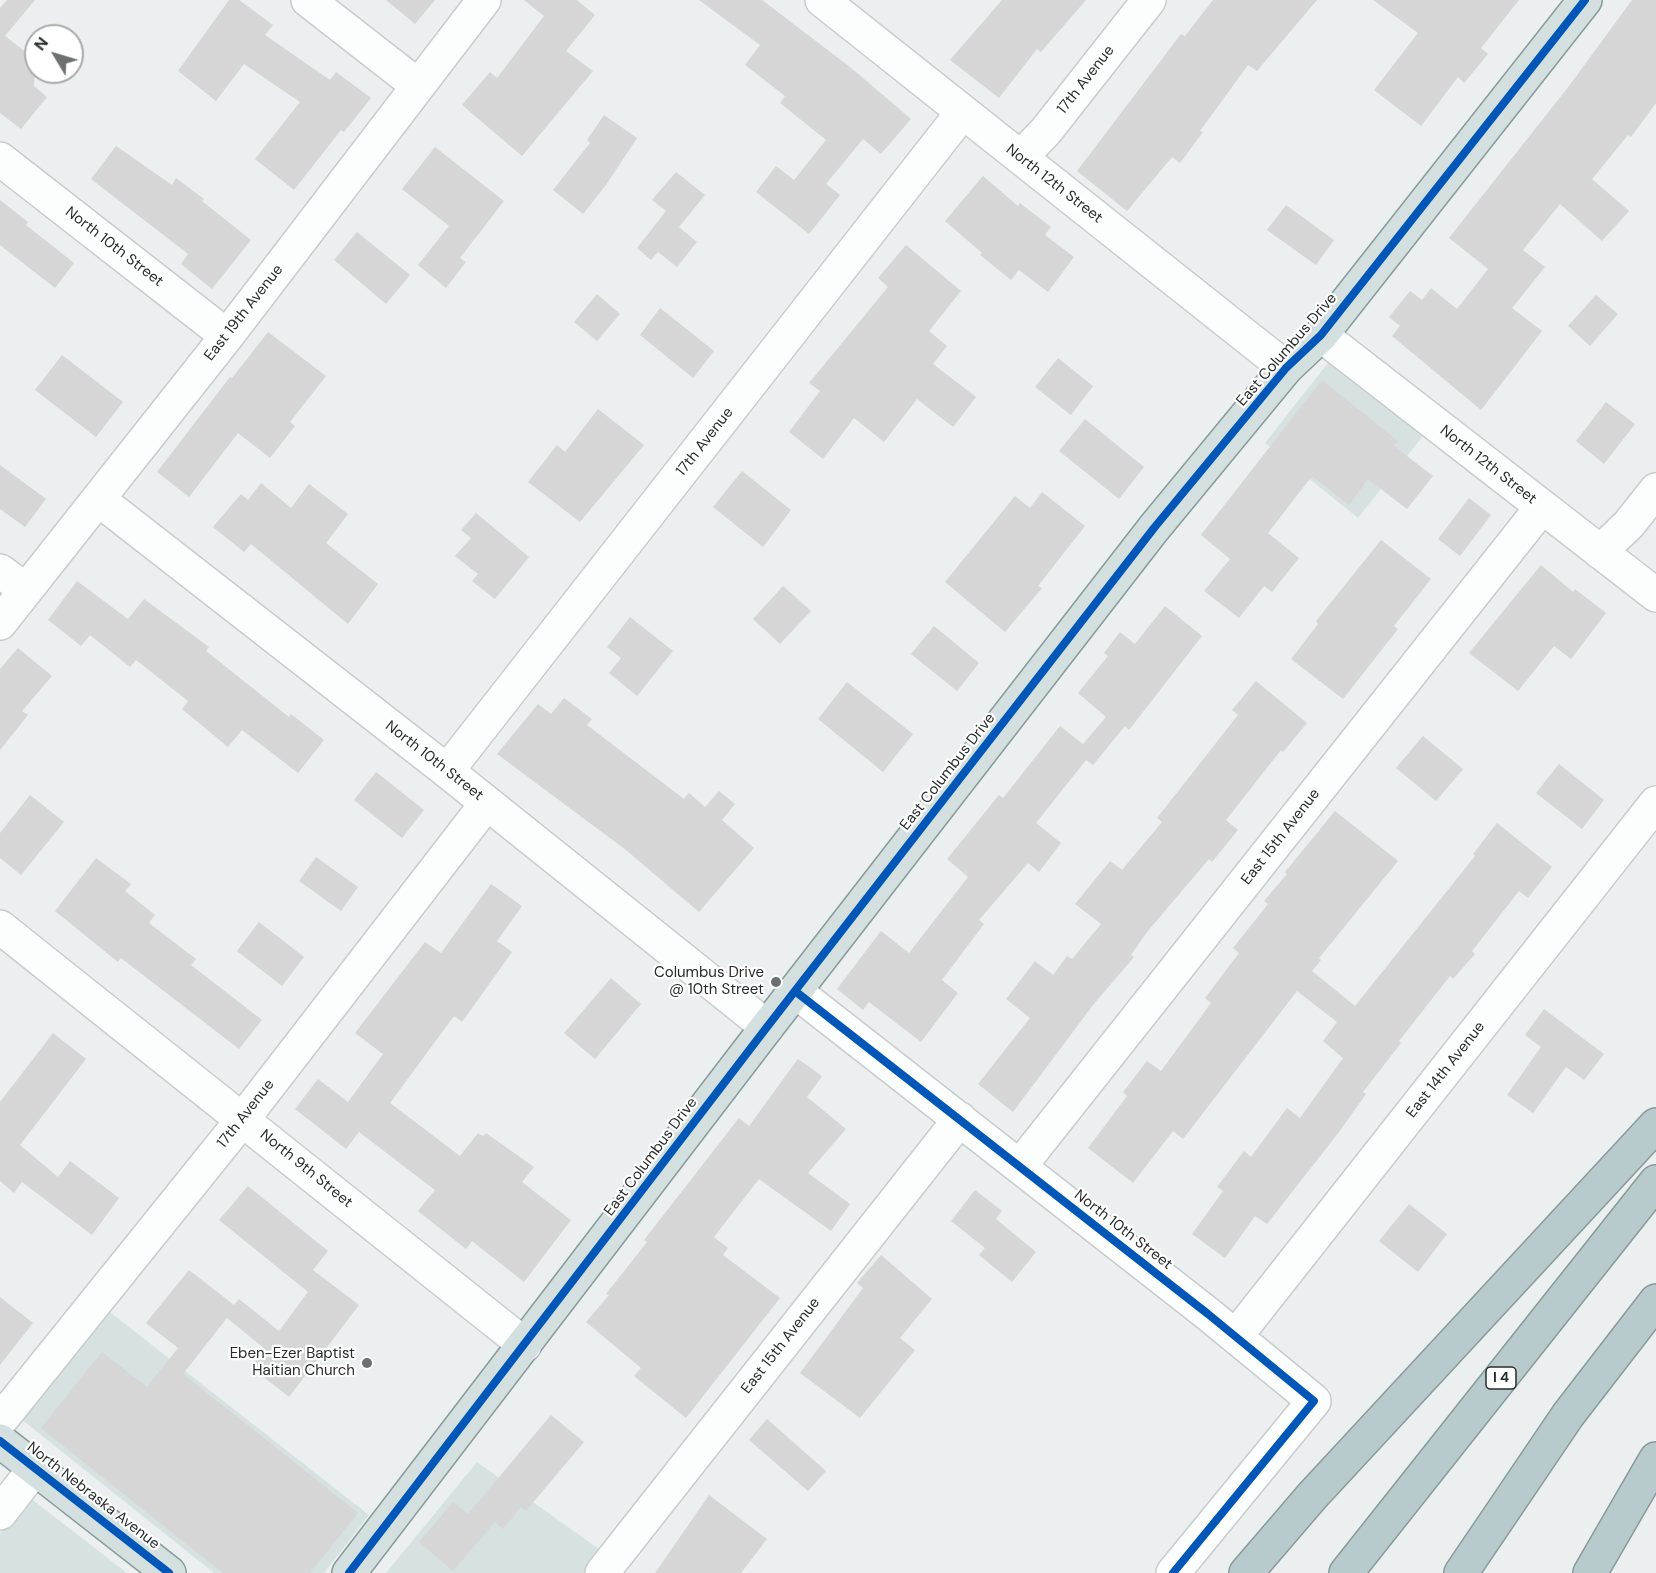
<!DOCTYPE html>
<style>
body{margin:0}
#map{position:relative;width:1656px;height:1573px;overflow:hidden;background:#ebefef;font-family:"DM Sans",sans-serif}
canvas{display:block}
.north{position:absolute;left:24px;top:24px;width:60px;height:60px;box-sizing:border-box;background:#fff;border:2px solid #a9abab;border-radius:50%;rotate:308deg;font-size:16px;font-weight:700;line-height:24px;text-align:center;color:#292c2c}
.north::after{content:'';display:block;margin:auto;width:21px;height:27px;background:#6d7070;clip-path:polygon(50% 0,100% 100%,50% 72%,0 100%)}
</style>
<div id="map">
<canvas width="1656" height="1573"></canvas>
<div class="north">N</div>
</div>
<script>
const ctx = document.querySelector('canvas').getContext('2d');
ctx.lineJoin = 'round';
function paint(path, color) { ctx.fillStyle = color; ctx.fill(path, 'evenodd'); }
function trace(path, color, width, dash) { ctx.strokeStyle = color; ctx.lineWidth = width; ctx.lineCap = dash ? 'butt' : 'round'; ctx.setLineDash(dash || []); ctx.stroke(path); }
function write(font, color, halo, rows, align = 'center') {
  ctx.font = font + ' "DM Sans",sans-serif'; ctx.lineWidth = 4.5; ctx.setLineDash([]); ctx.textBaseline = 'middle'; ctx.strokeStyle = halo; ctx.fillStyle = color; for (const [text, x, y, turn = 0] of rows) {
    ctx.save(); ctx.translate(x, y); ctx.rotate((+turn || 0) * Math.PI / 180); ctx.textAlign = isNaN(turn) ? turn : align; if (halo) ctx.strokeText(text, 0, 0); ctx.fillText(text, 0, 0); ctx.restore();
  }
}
paint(new Path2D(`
 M 1331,359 L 1426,432 L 1358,518 L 1265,443 Z
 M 106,1309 L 369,1515 L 324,1573 L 214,1573 L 21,1419 Z
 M 477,1462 L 603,1552 L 586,1573 L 386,1573 Z
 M 29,1497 L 127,1573 L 0,1573 L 0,1534 Z`), '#d7e1e2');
paint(new Path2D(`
 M 7,0 L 35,0 L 5,36 L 36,60 L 34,86 L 47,97 L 21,129 L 0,113 L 0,8 Z
 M 229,0 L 239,0 L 273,25 L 265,35 L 330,80 L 336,72 L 371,98 L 344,132 L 341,130 L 294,190 L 255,159 L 300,102 L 244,64 L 216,101 L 178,71 Z
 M 386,0 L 435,0 L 415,24 Z
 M 524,0 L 577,0 L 595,15 L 566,51 L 593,71 L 522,156 L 462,105 L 490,72 L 497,78 L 544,16 Z
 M 699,0 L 762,0 L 850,67 L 911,119 L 881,154 L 863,139 L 826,184 L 840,195 L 809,234 L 756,192 L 776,166 L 794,180 L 826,140 L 780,103 L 785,96 L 745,65 L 760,45 Z
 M 1002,0 L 1086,0 L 1041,52 L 1037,49 L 999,98 L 950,60 Z
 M 1213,0 L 1317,0 L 1257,71 L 1248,65 L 1200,131 L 1203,132 L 1180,163 L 1172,157 L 1127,211 L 1077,171 L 1181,34 L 1185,36 Z
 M 1373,0 L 1519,0 L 1481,48 L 1488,54 L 1464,83 L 1458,77 L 1421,126 L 1374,90 L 1418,33 Z
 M 1632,0 L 1656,0 L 1656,103 L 1631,137 L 1628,135 L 1592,179 L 1629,211 L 1602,241 L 1560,204 L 1523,250 L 1545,267 L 1512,308 L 1542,331 L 1481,410 L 1392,336 L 1400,326 L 1389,317 L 1410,291 L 1422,300 L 1431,288 L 1457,309 L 1488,269 L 1449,238 L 1569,86 Z
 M 604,115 L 637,138 L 606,185 L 583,214 L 553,190 L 590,143 L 587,140 Z
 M 116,146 L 172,185 L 176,178 L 204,199 L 202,201 L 251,240 L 212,289 L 181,264 L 188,254 L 91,179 Z
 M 435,147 L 504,201 L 460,258 L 466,262 L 446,288 L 418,265 L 449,226 L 402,189 Z
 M 676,172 L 705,195 L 679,227 L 697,242 L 677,267 L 658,252 L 651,260 L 637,248 L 666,211 L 652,200 Z
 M 983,176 L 1018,206 L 1020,203 L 1051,227 L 1045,235 L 1074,257 L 1048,292 L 1019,270 L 1011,280 L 980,255 L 982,253 L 945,221 Z
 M 0,200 L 28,222 L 26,225 L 74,263 L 55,288 L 0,245 Z
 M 1286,205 L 1334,240 L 1316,265 L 1267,230 Z
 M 357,232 L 410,275 L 386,304 L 334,260 Z
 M 906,245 L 961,291 L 929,331 L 947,346 L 933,364 L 976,397 L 953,427 L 917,399 L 884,442 L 854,418 L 823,459 L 789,432 L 820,391 L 809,383 L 888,287 L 878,278 Z
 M 597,294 L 620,314 L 597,341 L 574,322 Z
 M 1596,295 L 1618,314 L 1590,346 L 1568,326 Z
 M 660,308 L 714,351 L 693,378 L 640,335 Z
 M 268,332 L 326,376 L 290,422 L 295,426 L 270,458 L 238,433 L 189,497 L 157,472 L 230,377 L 232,378 Z
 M 62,355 L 123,402 L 96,437 L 35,390 Z
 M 1058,358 L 1093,386 L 1071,415 L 1035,387 Z
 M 1322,380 L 1398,441 L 1394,446 L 1433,476 L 1407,509 L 1368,479 L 1349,505 L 1312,476 L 1268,533 L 1299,558 L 1272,592 L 1264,586 L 1239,618 L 1204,591 L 1230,559 L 1201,535 Z
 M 1606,402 L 1635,424 L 1604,464 L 1576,441 Z
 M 598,409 L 644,445 L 580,522 L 528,482 L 557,445 L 565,452 Z
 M 1085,419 L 1144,467 L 1119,499 L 1059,451 Z
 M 0,465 L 46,499 L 25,527 L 0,509 Z
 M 742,471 L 791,510 L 763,547 L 713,507 Z
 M 261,483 L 291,508 L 309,484 L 348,514 L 326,543 L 378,584 L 348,624 L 251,544 L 244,552 L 213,527 L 241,494 L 248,500 Z
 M 1042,492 L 1085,526 L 1038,586 L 1042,588 L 1005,632 L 945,582 L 1015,496 L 1030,508 Z
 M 1469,498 L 1491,515 L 1460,556 L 1438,539 Z
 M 476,513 L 529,557 L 495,599 L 472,581 L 478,574 L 455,556 L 471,538 L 461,530 Z
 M 1381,540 L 1431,579 L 1394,626 L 1398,629 L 1343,699 L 1291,659 L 1318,624 L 1316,621 Z
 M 1541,565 L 1573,592 L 1575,589 L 1606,613 L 1571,659 L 1554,646 L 1518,691 L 1469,653 Z
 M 77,581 L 128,619 L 144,599 L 209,647 L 206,651 L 289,717 L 291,714 L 324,740 L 298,773 L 242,730 L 228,747 L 182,709 L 188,701 L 136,660 L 130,667 L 90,635 L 81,646 L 48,620 Z
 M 783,586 L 811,611 L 780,644 L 753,619 Z
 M 1165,606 L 1202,636 L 1129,730 L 1125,726 L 1093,765 L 1086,760 L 1036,823 L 1061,843 L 1039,872 L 1028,863 L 979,920 L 984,924 L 942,980 L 958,993 L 921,1042 L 869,1002 L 863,1010 L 837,989 L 881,931 L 909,953 L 968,877 L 947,859 L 999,795 L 1003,798 L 1060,726 L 1083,744 L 1106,717 L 1078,693 L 1108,656 L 1104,653 L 1120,632 L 1135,644 Z
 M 630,617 L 673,651 L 637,696 L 609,673 L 621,658 L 607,647 Z
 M 934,626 L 979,663 L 957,691 L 911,654 Z
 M 18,648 L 52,676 L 22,711 L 28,715 L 0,750 L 0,669 Z
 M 1256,681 L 1307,723 L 1283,752 L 1281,750 L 1226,820 L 1238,830 L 1212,862 L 1209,859 L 1147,932 L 1131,955 L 1134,957 L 1093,1005 L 1013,1112 L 978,1084 L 1030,1018 L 1006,999 L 1035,961 L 1053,975 L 1067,956 L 1072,959 L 1101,924 L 1075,904 L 1110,861 L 1122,870 L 1162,822 L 1157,818 L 1238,715 L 1232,710 Z
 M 847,682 L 913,734 L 883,772 L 818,719 Z
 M 564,698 L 592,719 L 587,725 L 684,799 L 689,793 L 705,807 L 719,791 L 735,804 L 722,820 L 754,848 L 699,912 L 626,850 L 497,754 L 538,704 L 551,714 Z
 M 1423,736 L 1463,769 L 1436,801 L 1396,768 Z
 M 1559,764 L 1604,800 L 1582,829 L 1536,793 Z
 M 376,772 L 424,810 L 402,838 L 354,800 Z
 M 30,795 L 64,822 L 21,875 L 0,858 L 0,833 Z
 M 1335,811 L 1398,861 L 1319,958 L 1321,960 L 1312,971 L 1355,1006 L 1475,856 L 1473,854 L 1497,823 L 1552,867 L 1528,898 L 1519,891 L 1472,951 L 1475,954 L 1453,979 L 1450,976 L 1399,1041 L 1401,1043 L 1363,1092 L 1366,1094 L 1339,1132 L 1267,1224 L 1255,1216 L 1225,1258 L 1192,1234 L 1223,1191 L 1217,1187 L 1244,1151 L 1251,1157 L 1287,1108 L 1300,1118 L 1343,1058 L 1323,1041 L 1337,1022 L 1297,991 L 1183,1139 L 1173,1131 L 1133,1183 L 1088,1148 L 1127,1096 L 1123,1092 L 1147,1061 L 1161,1071 L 1211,1003 L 1205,998 L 1239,953 L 1233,948 L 1268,904 L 1264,901 L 1287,874 L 1285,872 Z
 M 316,857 L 358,887 L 341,911 L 299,881 Z
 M 96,858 L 131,884 L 125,891 L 155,915 L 149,923 L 196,959 L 191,965 L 262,1020 L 239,1049 L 121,958 L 118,962 L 55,911 Z
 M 491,884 L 522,906 L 497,941 L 512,952 L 462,1022 L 454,1016 L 390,1103 L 460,1156 L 478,1133 L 483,1136 L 486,1133 L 534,1167 L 522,1182 L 571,1220 L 524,1282 L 472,1241 L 466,1249 L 418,1211 L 435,1190 L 359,1132 L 346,1149 L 295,1109 L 318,1079 L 348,1102 L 383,1054 L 355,1033 L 425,942 L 441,953 Z
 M 259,922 L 304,957 L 282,986 L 237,951 Z
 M 611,978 L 641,1004 L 595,1059 L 564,1033 Z
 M 1544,1009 L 1604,1054 L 1584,1080 L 1566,1067 L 1533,1113 L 1507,1095 L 1541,1047 L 1525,1035 Z
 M 53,1033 L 86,1059 L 20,1145 L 58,1177 L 70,1161 L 119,1198 L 92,1235 L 22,1182 L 14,1193 L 0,1181 L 0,1102 Z
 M 798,1059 L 822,1076 L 807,1097 L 846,1129 L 808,1173 L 850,1204 L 831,1231 L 759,1179 L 714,1237 L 728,1248 L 723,1255 L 780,1298 L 686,1418 L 634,1376 L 641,1368 L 586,1322 L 609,1295 L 606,1294 L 647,1242 L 644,1240 L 739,1118 L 749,1126 Z
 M 248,1186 L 328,1251 L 313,1270 L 359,1305 L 289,1397 L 251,1367 L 265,1349 L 227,1318 L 183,1374 L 358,1513 L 310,1573 L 223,1573 L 41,1428 L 102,1352 L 147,1387 L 178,1348 L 146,1323 L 189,1270 L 234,1305 L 239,1299 L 279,1331 L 308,1292 L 219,1220 Z
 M 975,1190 L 1002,1211 L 996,1219 L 1036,1252 L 1012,1282 L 979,1255 L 985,1248 L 951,1221 Z
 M 1409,1204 L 1447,1234 L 1418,1272 L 1379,1241 Z
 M 881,1255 L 932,1299 L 900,1338 L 915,1350 L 860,1418 L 800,1373 L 863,1288 L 857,1283 Z
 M 0,1297 L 33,1323 L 0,1365 Z
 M 551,1415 L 584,1442 L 526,1511 L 521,1507 L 503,1529 L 495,1522 L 453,1571 L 419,1542 L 453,1502 L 468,1514 Z
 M 767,1419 L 826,1471 L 808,1491 L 749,1440 Z
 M 709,1495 L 767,1539 L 741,1573 L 655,1573 Z`), '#d5d6d5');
const minor = new Path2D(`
 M 308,0 L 417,85
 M 822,0 L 1286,368
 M 1021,157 L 1046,131 L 1149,0
 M 0,159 L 227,336
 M 1321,335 L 1656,595
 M 98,499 L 447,771 L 767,1027
 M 1600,552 L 1629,524 L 1656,490
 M 0,571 L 26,590
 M 0,623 L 227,336 L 484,0
 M 447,771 L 962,113
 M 0,927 L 525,1345
 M 795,991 L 1208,1314 L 1314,1401 L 1173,1573
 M 1020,1166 L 1542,507
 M 1236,1336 L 1656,803
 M 0,1421 L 243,1119 L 487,803
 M 0,1513 L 35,1468
 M 602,1573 L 960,1119`);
const major = new Path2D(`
 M 0,1441 L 169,1573
 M 349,1573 L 767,1027 L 1154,528 L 1286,368 L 1321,335 L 1585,0`);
const highway = new Path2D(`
 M 1246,1573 L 1313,1495 L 1656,1125
 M 1346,1573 L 1656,1182
 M 1461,1573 L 1568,1415 L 1656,1301
 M 1590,1573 L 1656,1459`);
trace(minor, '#c9cccc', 36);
trace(major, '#879b9c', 36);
trace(highway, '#879b9c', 36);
trace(minor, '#fcfdfd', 33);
trace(major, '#d4dfe0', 33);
trace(highway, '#b9cacc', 33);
trace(new Path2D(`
 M 795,991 L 1208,1314 L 1314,1401 L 1173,1573
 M 0,1441 L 169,1573
 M 349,1573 L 767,1027 L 1154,528 L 1286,368 L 1321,335 L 1585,0`), '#0057b8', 8);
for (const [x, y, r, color] of [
 [776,982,6,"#6d7070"],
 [367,1363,6,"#6d7070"]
]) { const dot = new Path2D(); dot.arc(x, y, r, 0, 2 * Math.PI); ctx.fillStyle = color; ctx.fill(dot); trace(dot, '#fff', 2); }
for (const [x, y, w] of [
 [1501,1378,30]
]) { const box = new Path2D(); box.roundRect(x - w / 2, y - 11, w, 22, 4.5); ctx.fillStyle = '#fff'; ctx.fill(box); trace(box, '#292c2c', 1.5); }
write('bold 14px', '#292c2c', null, [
 ["I 4",1501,1378]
]);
write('15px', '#292c2c', '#fff', [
 ["17th Avenue",1086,80,-52],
 ["North 12th Street",1054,184,38],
 ["North 10th Street",114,247,38],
 ["East 19th Avenue",244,313,-52],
 ["East Columbus Drive",1287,350,-49],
 ["17th Avenue",705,442,-52],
 ["North 12th Street",1488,465,38],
 ["North 10th Street",434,761,38],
 ["East Columbus Drive",948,772,-52],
 ["East 15th Avenue",1281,837,-52],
 ["East 14th Avenue",1446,1070,-52],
 ["17th Avenue",246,1114,-52],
 ["East Columbus Drive",651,1157,-53],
 ["North 9th Street",306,1169,39],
 ["North 10th Street",1123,1230,38],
 ["East 15th Avenue",781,1346,-52],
 ["North Nebraska Avenue",93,1496,38]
]);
write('15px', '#292c2c', '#fff', [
 ["Columbus Drive",764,973],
 ["@ 10th Street",764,990],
 ["Eben-Ezer Baptist",355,1354],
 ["Haitian Church",355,1371]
], 'right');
</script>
